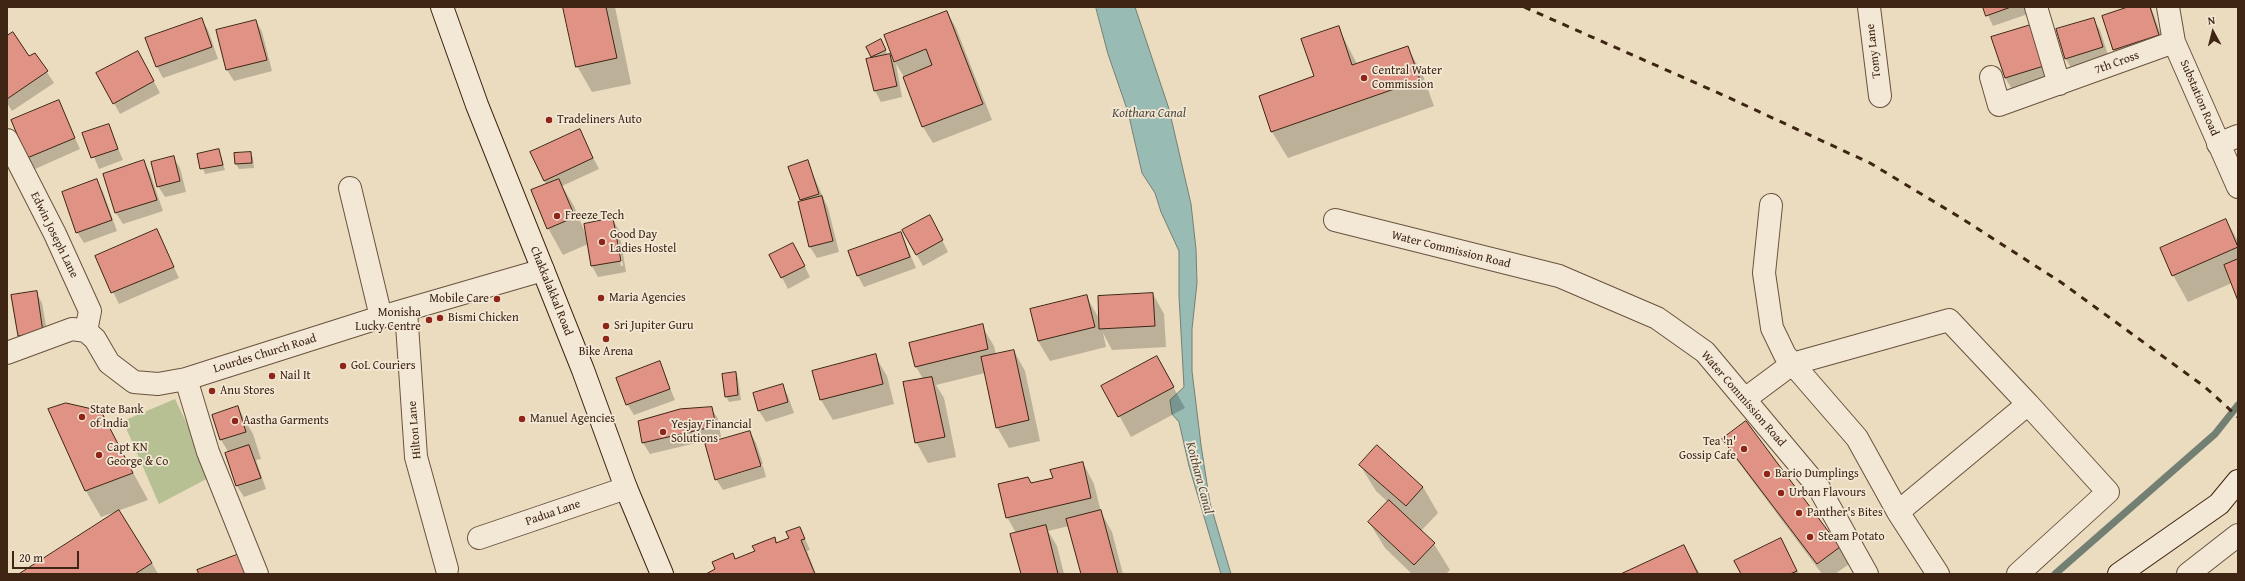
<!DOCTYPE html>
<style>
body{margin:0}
#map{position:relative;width:2245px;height:581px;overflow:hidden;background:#ebdcbf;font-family:"Gentium Book Plus",serif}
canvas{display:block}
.frame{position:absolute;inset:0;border:8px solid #3e2413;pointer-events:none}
.north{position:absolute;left:2193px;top:12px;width:40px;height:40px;-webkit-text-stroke:3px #f2e8d5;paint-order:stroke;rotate:353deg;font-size:11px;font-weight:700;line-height:16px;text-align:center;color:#3e2413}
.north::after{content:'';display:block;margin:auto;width:14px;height:18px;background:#3e2413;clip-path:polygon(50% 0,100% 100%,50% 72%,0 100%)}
.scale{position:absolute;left:12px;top:551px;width:67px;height:18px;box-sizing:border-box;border:2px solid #3e2413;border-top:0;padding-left:5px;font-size:12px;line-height:14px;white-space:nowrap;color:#3e2413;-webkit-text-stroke:3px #f2e8d5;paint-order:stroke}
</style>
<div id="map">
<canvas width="2245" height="581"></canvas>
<div class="frame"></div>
<div class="north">N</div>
<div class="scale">20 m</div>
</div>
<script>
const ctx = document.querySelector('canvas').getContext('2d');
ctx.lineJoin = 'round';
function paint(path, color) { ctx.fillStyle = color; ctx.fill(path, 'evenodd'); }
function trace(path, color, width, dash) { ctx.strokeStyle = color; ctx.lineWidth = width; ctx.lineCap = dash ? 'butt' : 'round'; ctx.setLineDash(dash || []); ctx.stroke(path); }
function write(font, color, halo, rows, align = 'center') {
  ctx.font = font + ' "Gentium Book Plus",serif'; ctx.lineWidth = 3.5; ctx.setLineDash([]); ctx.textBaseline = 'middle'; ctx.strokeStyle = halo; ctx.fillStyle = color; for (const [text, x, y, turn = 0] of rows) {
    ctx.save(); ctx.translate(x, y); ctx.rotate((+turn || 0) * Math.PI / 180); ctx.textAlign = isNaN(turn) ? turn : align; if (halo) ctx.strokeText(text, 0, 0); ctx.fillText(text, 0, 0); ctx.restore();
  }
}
paint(new Path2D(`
 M 175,399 L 212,476 L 159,504 L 123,421 Z`), '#b7c092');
const water = new Path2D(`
 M 1096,7 L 1135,7 L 1169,109 L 1191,204 L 1196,249 L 1197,283 L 1192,329 L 1192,371 L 1201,445 L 1210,503 L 1231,574 L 1221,574 L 1189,466 L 1179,422 L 1172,414 L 1170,400 L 1184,387 L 1179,296 L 1179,251 L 1161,212 L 1155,193 L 1142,173 L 1128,112 L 1108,54 Z`);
paint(water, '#98bbb4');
trace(water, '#747f74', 1);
paint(new Path2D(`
 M 564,7 L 615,7 L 631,84 L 592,92 L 577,66 Z
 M 1984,7 L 2025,7 L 2028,14 L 1993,26 Z
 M 2132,7 L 2151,7 L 2165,46 L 2120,60 L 2113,49 Z
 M 947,12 L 956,28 L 992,120 L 933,143 L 923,127 L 904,77 L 895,62 L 885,36 Z
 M 201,19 L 208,30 L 218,59 L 163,78 L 157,67 L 147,38 Z
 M 2093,19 L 2100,30 L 2109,58 L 2072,70 L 2066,59 L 2057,30 Z
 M 256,21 L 262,32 L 272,71 L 234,81 L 227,70 L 217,31 Z
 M 2033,25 L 2053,76 L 2012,89 L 2005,78 Z
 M 1338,27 L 1357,64 L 1407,47 L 1422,73 L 1434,106 L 1288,158 L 1272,132 L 1260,97 L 1315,77 Z
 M 7,37 L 29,58 L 35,54 L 54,83 L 12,111 L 7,103 Z
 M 884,46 L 888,56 L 896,64 L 902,97 L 881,102 L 875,91 L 868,60 L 873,59 L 867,47 Z
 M 144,63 L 160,93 L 120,114 L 114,103 Z
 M 58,101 L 80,149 L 35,169 L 28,157 Z
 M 108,125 L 123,160 L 99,169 L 84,133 Z
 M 579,130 L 599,169 L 562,186 L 574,206 L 586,235 L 612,219 L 619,230 L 626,272 L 598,277 L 592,266 L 588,244 L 563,255 L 548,228 L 547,185 L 544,180 ZM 614,230 L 616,230 L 623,266 L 621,266 Z
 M 219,150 L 225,170 L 205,174 L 198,155 Z
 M 250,153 L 253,158 L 254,168 L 239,169 L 236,164 Z
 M 173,157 L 180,168 L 186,192 L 165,197 L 158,186 Z
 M 807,161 L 828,208 L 839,252 L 817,258 L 810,247 L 800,202 L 802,202 L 789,168 Z
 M 144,162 L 150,173 L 163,211 L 123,224 L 116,213 L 104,175 Z
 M 96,180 L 103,192 L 117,231 L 84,243 L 77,232 Z
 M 2226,220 L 2238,241 L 2238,298 L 2232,283 L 2188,302 L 2173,275 Z
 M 936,228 L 948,252 L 923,266 L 903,231 Z
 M 157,231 L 179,278 L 119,304 L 96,257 Z
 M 901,233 L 916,268 L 864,287 L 858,276 Z
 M 799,255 L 810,277 L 788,289 L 771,256 Z
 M 36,292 L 42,303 L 49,343 L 25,346 L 19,335 Z
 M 1153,294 L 1164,314 L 1166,347 L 1112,350 L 1103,333 L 1106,347 L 1050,361 L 1038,341 L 1086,296 L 1100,320 Z
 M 982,326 L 994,346 L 996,355 L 1014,351 L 1025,371 L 1040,441 L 1009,448 L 997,427 L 985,373 L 936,385 L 944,398 L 956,457 L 928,463 L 916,442 L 923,379 L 916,367 Z
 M 875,356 L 887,376 L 894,404 L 833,420 L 821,400 L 814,371 Z
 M 659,362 L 675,400 L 634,415 L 627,404 Z
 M 735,373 L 738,378 L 741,400 L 729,402 L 726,396 Z
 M 1168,378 L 1185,408 L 1131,437 L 1103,386 Z
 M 782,385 L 788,396 L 794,413 L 766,422 L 759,411 Z
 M 238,408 L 253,434 L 261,459 L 256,460 L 266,489 L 244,497 L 237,486 L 227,454 L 229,453 L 221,440 L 214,415 Z
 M 711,408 L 718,419 L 721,437 L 650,454 L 643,443 L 639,422 Z
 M 100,412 L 148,500 L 101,517 L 86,491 Z
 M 1745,423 L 1840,548 L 1849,564 L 1835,574 L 1822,574 L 1733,455 L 1723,439 Z
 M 750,432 L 756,443 L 763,464 L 717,478 L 717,480 L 763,466 L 766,477 L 723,490 L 716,479 Z
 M 1083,463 L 1094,484 L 1101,512 L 1112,532 L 1123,574 L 1082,574 L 1069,526 L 1048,531 L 1057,546 L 1064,574 L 1022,574 L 1016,533 L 1007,517 L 1030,484 L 1054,479 Z
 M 1360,465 L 1423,487 L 1438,513 L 1421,531 L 1434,544 L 1450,570 L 1446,574 L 1412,574 L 1385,548 L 1369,522 L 1388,502 L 1376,491 Z
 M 800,528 L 810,550 L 807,551 L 816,574 L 707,574 L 716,570 L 733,554 L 736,560 L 756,552 L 775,538 L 778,544 L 790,539 Z
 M 1781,540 L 1799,574 L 1742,574 Z
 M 1684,546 L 1700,574 L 1623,574 Z
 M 152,563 L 158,574 L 20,574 Z`), '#0003');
trace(new Path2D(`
 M 2055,574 L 2215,434 L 2238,405`), '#747f74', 7);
const building = new Path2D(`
 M 563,7 L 606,7 L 617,58 L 576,67 Z
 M 1983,7 L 2011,7 L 1986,16 Z
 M 2128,7 L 2150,7 L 2159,35 L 2113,50 L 2102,16 Z
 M 947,11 L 983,104 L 922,127 L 903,77 L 932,65 L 926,49 L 894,62 L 884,35 Z
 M 202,18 L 212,47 L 156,67 L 145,38 Z
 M 2094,18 L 2103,47 L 2065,59 L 2056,29 Z
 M 256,20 L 267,60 L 226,70 L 216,30 Z
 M 2034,24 L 2047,65 L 2005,78 L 1991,37 Z
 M 1339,26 L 1352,65 L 1408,46 L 1420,80 L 1271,132 L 1259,96 L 1314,76 L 1301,39 Z
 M 13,32 L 29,56 L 35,53 L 48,71 L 7,99 L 7,36 Z
 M 881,39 L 886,50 L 871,57 L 866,47 Z
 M 138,51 L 154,81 L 113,104 L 96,73 Z
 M 890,54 L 897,86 L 874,91 L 866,59 Z
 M 59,100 L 75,138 L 27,158 L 11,120 Z
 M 109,124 L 118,149 L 91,158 L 82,133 Z
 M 580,129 L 593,158 L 544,181 L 530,152 Z
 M 219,149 L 223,165 L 200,169 L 197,154 Z
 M 251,152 L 252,163 L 235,164 L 234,153 Z
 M 174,156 L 180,181 L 157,187 L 151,162 Z
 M 144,160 L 157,200 L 115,213 L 103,174 Z
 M 808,160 L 819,194 L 800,200 L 788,167 Z
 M 97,179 L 112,220 L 76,233 L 62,192 Z
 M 559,179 L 575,217 L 547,229 L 531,190 Z
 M 822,196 L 833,241 L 809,247 L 798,202 Z
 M 930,215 L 943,240 L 916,255 L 902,230 Z
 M 613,218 L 621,261 L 591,266 L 584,224 Z
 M 2226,219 L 2238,247 L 2172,276 L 2160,248 Z
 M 157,229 L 174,267 L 111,293 L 95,256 Z
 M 901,232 L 910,257 L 857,276 L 848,251 Z
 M 793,243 L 805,266 L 781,278 L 769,255 Z
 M 2238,259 L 2238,301 L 2224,265 Z
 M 37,291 L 43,332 L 18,336 L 11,295 Z
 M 1153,293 L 1155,326 L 1099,329 L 1098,296 Z
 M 1087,295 L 1095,327 L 1038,341 L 1030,309 Z
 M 983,324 L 988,349 L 915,367 L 909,343 Z
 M 1014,350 L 1029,420 L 996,428 L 981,357 Z
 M 876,354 L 883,384 L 820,400 L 812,371 Z
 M 1157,356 L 1174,387 L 1118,417 L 1101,386 Z
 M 660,361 L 670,389 L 626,405 L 616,378 Z
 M 736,372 L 738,395 L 725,397 L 722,374 Z
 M 932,377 L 945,437 L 915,443 L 903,382 Z
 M 783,384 L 788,402 L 758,411 L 753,393 Z
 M 66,403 L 101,411 L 133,473 L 85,491 L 48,409 Z
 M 238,406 L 246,432 L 220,440 L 212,415 Z
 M 712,407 L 716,426 L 642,443 L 638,421 L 680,409 Z
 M 1746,421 L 1840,547 L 1817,564 L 1722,439 Z
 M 750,431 L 761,466 L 715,480 L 705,444 Z
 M 249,445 L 261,478 L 236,486 L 225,453 Z
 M 1377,445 L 1423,487 L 1406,506 L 1359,465 Z
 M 1083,462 L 1091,498 L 1006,518 L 998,484 L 1028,477 L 1031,483 L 1053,478 L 1050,470 Z
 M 1389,500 L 1435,543 L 1414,565 L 1368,522 Z
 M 119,510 L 152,563 L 135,574 L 19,574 Z
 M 1101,510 L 1118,574 L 1081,574 L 1066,519 Z
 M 1046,525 L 1058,574 L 1021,574 L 1010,534 Z
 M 800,527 L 805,539 L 801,540 L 815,574 L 706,574 L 715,569 L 712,562 L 733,553 L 735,559 L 755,551 L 752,546 L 775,537 L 776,543 L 789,538 L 786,532 Z
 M 1781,538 L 1797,571 L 1790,574 L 1741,574 L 1734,561 Z
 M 1684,545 L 1698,574 L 1621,574 Z
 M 247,551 L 256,574 L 199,574 L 197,570 Z`);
paint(building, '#e09385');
trace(building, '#3e2413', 1);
const street = new Path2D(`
 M 1869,7 L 1880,96
 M 2036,7 L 2059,84
 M 2168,7 L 2174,42 L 2238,187
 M 1991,77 L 1999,105 L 2174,42
 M 7,140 L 55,234 L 90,311 L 86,331
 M 2218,144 L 2238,136
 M 350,188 L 381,317
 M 1771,205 L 1764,273 L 1772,328 L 1785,355 L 1857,438 L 1898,512
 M 1335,220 L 1559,276 L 1657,318 L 1705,352 L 1819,488 L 1867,574
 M 406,310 L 416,457 L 447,569
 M 7,353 L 72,329 L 86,331 L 95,339 L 109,363 L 134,382 L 158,384 L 186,379 L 381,317 L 543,270
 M 186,379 L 208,452 L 257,574
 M 1745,399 L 1792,364 L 1949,320 L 2028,404
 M 479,538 L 626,488
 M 1938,574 L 1898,512 L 2028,404 L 2108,492 L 2018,574
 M 2188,574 L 2238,535`);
const secondary = new Path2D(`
 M 442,7 L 477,105 L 583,370 L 626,488 L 662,574
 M 2119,574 L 2219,504 L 2238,481`);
trace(street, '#69523e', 24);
trace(secondary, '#3e2413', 24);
trace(street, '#f2e8d5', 22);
trace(secondary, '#f2e8d5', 22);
trace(new Path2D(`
 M 1524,7 L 1723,95 L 1870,163 L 1961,218 L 2062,283 L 2205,387 L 2238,417`), '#3e2413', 3, [7, 7]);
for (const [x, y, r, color] of [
 [1364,78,4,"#8f2418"],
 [549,120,4,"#8f2418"],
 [557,216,4,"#8f2418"],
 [602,242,4,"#8f2418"],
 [601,298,4,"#8f2418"],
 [497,299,4,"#8f2418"],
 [440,318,4,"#8f2418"],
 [429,320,4,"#8f2418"],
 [606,326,4,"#8f2418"],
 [606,339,4,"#8f2418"],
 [343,366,4,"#8f2418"],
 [272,376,4,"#8f2418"],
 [212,391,4,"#8f2418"],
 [82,417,4,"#8f2418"],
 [522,419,4,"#8f2418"],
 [235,421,4,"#8f2418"],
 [663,432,4,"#8f2418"],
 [1744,449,4,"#8f2418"],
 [99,455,4,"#8f2418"],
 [1767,474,4,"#8f2418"],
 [1781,493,4,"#8f2418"],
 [1799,513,4,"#8f2418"],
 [1810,537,4,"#8f2418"]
]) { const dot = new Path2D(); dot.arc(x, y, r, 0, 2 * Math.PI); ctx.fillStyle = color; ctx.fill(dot); trace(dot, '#f2e8d5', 1.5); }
write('12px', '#3e2413', '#f2e8d5', [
 ["Tomy Lane",1874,51,-97],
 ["7th Cross",2117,63,-20],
 ["Substation Road",2199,98,67],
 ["Edwin Joseph Lane",54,235,64],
 ["Water Commission Road",1451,250,14],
 ["Chakkalakkal Road",551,291,68],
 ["Lourdes Church Road",265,354,-17],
 ["Water Commission Road",1743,399,49],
 ["Hilton Lane",415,430,-95],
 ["Padua Lane",553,513,-19]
]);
write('12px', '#3e2413', '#f2e8d5', [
 ["Central Water",1372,71],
 ["Commission",1372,85],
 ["Tradeliners Auto",557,120],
 ["Freeze Tech",565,216],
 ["Good Day",610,235],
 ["Ladies Hostel",610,249],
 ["Maria Agencies",609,298],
 ["Mobile Care",489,299,"right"],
 ["Monisha",421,313,"right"],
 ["Lucky Centre",421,327,"right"],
 ["Bismi Chicken",448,318],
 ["Sri Jupiter Guru",614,326],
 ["Bike Arena",606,352,"center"],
 ["GoL Couriers",351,366],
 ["Nail It",280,376],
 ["Anu Stores",220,391],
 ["State Bank",90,410],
 ["of India",90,424],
 ["Manuel Agencies",530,419],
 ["Aastha Garments",243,421],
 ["Yesjay Financial",671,425],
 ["Solutions",671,439],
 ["Tea 'n'",1736,442,"right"],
 ["Gossip Cafe",1736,456,"right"],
 ["Capt KN",107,448],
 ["George & Co",107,462],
 ["Bario Dumplings",1775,474],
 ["Urban Flavours",1789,493],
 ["Panther's Bites",1807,513],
 ["Steam Potato",1818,537]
], 'left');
write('italic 13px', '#544a3b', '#f2e8d5', [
 ["Koithara Canal",1149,114],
 ["Koithara Canal",1199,478,75]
]);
</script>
